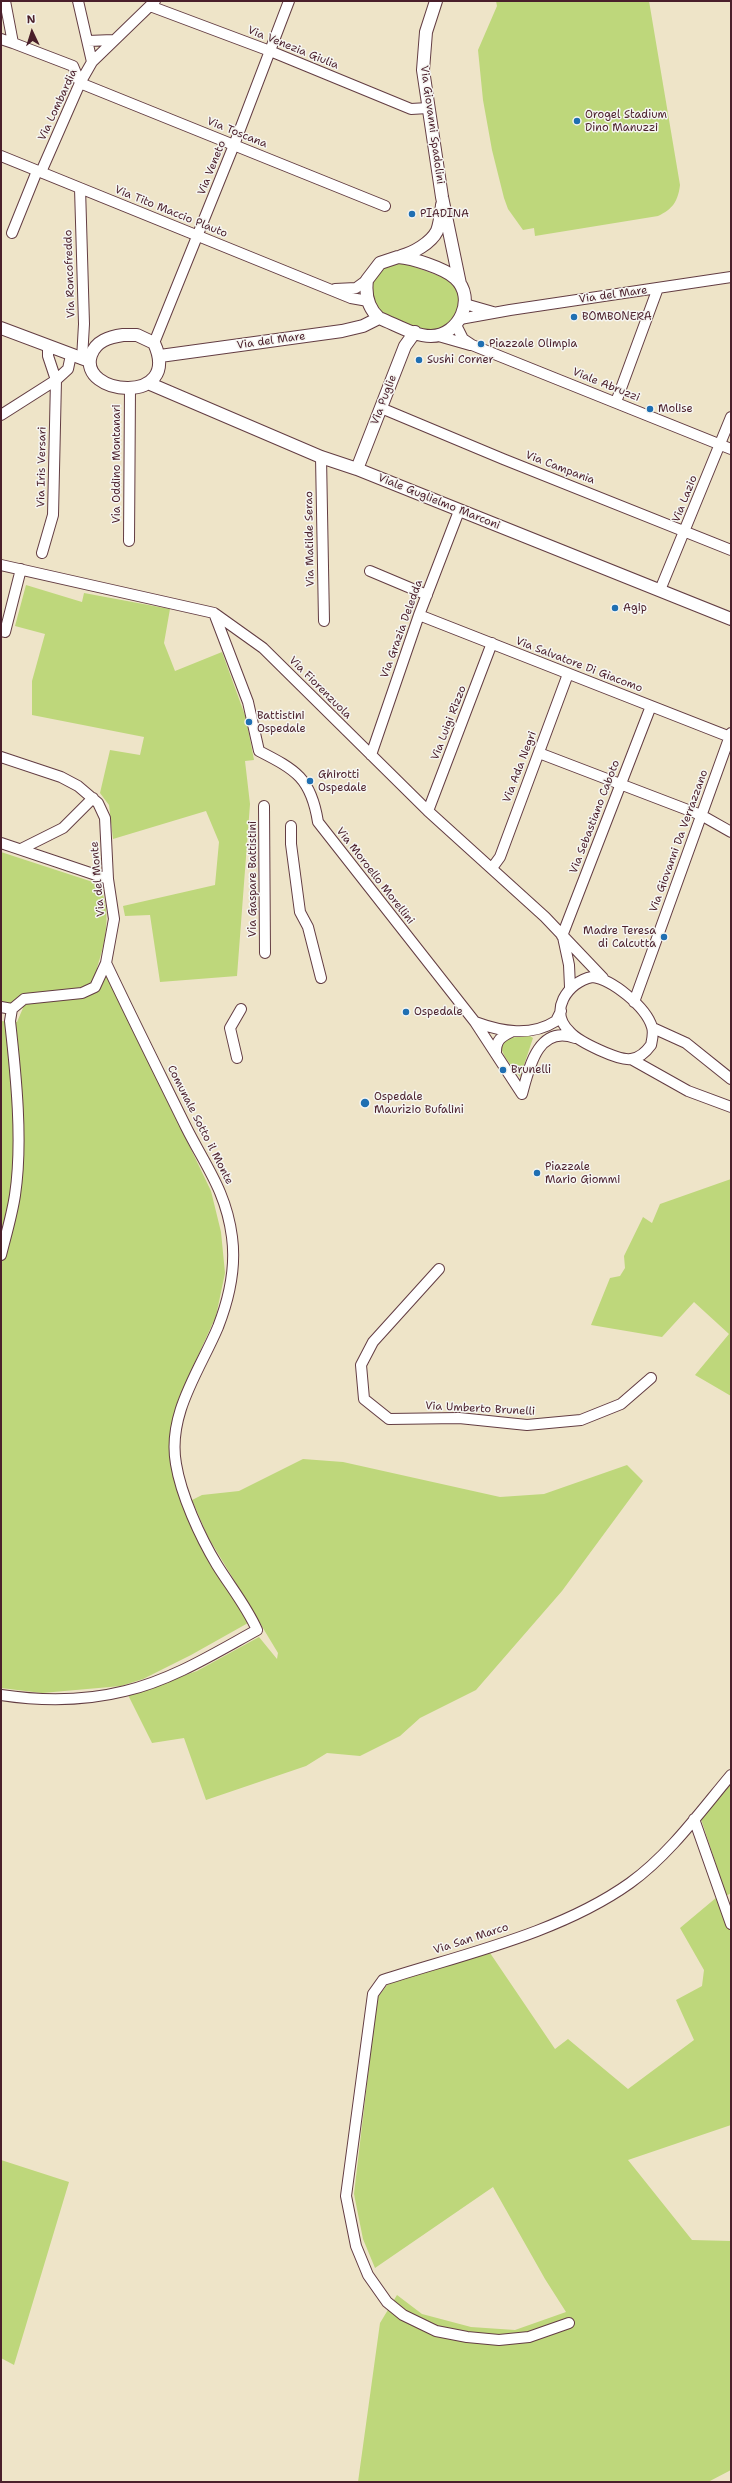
<!DOCTYPE html>
<style>
body{margin:0}
#map{position:relative;width:732px;height:2483px;overflow:hidden;background:#eee4c8;font-family:"Shantell Sans",sans-serif}
canvas{display:block}
.frame{position:absolute;inset:0;border:2px solid #4a1f2b;pointer-events:none}
.north{position:absolute;left:12px;top:12px;width:40px;height:40px;-webkit-text-stroke:3px #f6f6f2;paint-order:stroke;rotate:356deg;font-size:11px;font-weight:700;line-height:16px;text-align:center;color:#4a1f2b}
.north::after{content:'';display:block;margin:auto;width:14px;height:18px;background:#4a1f2b;clip-path:polygon(50% 0,100% 100%,50% 72%,0 100%)}
</style>
<div id="map">
<canvas width="732" height="2483"></canvas>
<div class="frame"></div>
<div class="north">N</div>
</div>
<script>
const ctx = document.querySelector('canvas').getContext('2d');
ctx.lineJoin = 'round';
function paint(path, color) { ctx.fillStyle = color; ctx.fill(path, 'evenodd'); }
function trace(path, color, width, dash) { ctx.strokeStyle = color; ctx.lineWidth = width; ctx.lineCap = dash ? 'butt' : 'round'; ctx.setLineDash(dash || []); ctx.stroke(path); }
function write(font, color, halo, rows, align = 'center') {
  ctx.font = font + ' "Shantell Sans",sans-serif'; ctx.lineWidth = 3; ctx.setLineDash([]); ctx.textBaseline = 'middle'; ctx.strokeStyle = halo; ctx.fillStyle = color; for (const [text, x, y, turn = 0] of rows) {
    ctx.save(); ctx.translate(x, y); ctx.rotate((+turn || 0) * Math.PI / 180); ctx.textAlign = isNaN(turn) ? turn : align; if (halo) ctx.strokeText(text, 0, 0); ctx.fillText(text, 0, 0); ctx.restore();
  }
}
paint(new Path2D(`
 M 496,1 L 649,1 L 680,185 C 678,201 673,209 658,216 L 535,236 L 534,228 L 523,230 L 508,209 L 504,198 L 492,150 L 483,100 L 478,50 L 497,6 Z
 M 401,262 L 453,281 C 455,286 459,292 459,298 C 460,312 449,330 433,330 C 423,331 389,319 381,313 C 374,307 370,293 372,284 C 373,278 380,271 384,266 Z
 M 26,585 L 82,602 L 84,593 L 170,609 L 164,643 L 175,671 L 222,652 L 246,718 L 254,760 L 245,761 L 250,804 L 237,976 L 160,982 L 150,915 L 125,916 L 123,906 L 215,885 L 219,842 L 206,811 L 113,839 L 109,805 L 100,793 L 110,750 L 140,755 L 144,737 L 32,715 L 32,681 L 45,634 L 15,626 Z
 M 1,852 L 99,884 C 112,913 106,939 97,968 L 107,974 L 211,1191 L 221,1232 L 225,1273 L 216,1316 L 178,1400 L 171,1428 L 171,1457 L 196,1530 L 248,1623 L 191,1655 L 143,1679 L 121,1686 L 42,1693 L 1,1688 L 1,1021 L 17,1022 L 23,1008 L 1,1003 Z
 M 530,1036 L 533,1038 L 520,1077 L 505,1057 L 499,1044 L 505,1038 Z
 M 731,1179 L 731,1396 L 695,1375 L 729,1334 L 694,1302 L 662,1337 L 591,1325 L 610,1278 L 620,1276 L 625,1268 L 624,1256 L 643,1217 L 652,1223 L 660,1204 Z
 M 303,1459 L 343,1462 L 500,1497 L 544,1494 L 627,1465 L 643,1481 L 562,1591 L 476,1690 L 420,1718 L 400,1736 L 360,1756 L 327,1753 L 306,1766 L 206,1800 L 184,1738 L 152,1743 L 128,1695 L 197,1671 L 259,1637 L 277,1659 L 278,1653 L 208,1537 L 192,1500 L 202,1495 L 239,1491 Z
 M 731,1782 L 731,1893 L 726,1896 L 731,1909 L 731,2125 L 628,2160 L 692,2240 L 731,2241 L 731,2470 L 708,2482 L 358,2482 L 380,2323 L 397,2295 L 422,2314 L 471,2327 L 515,2330 L 566,2312 L 545,2279 L 493,2187 L 375,2268 L 363,2239 L 354,2194 L 377,1998 L 388,1984 L 405,1976 L 488,1950 L 555,2049 L 568,2039 L 628,2089 L 694,2040 L 676,2000 L 702,1986 L 704,1970 L 680,1928 L 717,1897 L 726,1895 L 701,1819 Z
 M 1,2160 L 69,2182 L 14,2365 L 1,2358 Z`), '#bed77b');
const minor = new Path2D(`
 M 5,1 L 13,43 L 73,66 L 80,83 L 385,206
 M 78,1 L 92,62
 M 150,6 L 270,51 L 411,109 L 428,108
 M 1,39 L 13,43
 M 88,41 L 113,40
 M 1,156 L 351,298 L 368,301
 M 41,172 L 80,83 L 92,62 L 155,1
 M 80,188 L 84,324 L 82,359
 M 12,233 L 37,171
 M 335,289 L 356,288 L 367,280
 M 465,304 L 493,312
 M 460,319 L 510,310 L 731,277
 M 456,325 L 463,339 L 472,345 L 731,449
 M 435,335 L 470,345
 M 154,343 L 234,145 L 289,1
 M 616,402 L 658,288
 M 381,408 L 503,459 L 731,550
 M 1,415 L 56,380 L 68,369 L 71,355
 M 321,457 L 324,621
 M 129,541 L 130,388
 M 42,553 L 53,515 L 56,380 L 48,356 L 48,346
 M 1,565 L 214,613 L 263,648 L 428,811 L 545,917 L 603,978
 M 370,571 L 427,595
 M 660,590 L 731,417
 M 214,613 L 248,702 L 259,751 C 296,770 311,778 318,822 L 475,1022 L 522,1094
 M 419,615 L 730,737
 M 1,631 L 5,632 L 21,569
 M 539,753 L 701,815 L 731,832
 M 371,755 L 419,615 L 459,511
 M 1,757 L 61,777 L 78,786 L 98,803 L 105,818 L 108,879 L 114,919 L 106,963 L 95,987 L 82,993 L 24,999 L 12,1009 L 10,1021 C 16,1075 23,1142 15,1195 C 12,1215 6,1235 1,1255
 M 264,806 L 265,953
 M 428,811 L 492,643
 M 291,826 L 291,844 L 300,912 L 308,927 L 321,978
 M 1,843 L 108,879
 M 21,849 L 63,828 L 93,798
 M 492,868 L 500,857 L 568,674
 M 562,936 L 651,706
 M 563,937 L 569,965 L 570,987
 M 592,977 C 612,979 646,1007 652,1027 C 654,1033 652,1040 651,1045 C 646,1052 640,1058 631,1059 C 619,1061 579,1042 570,1032 C 548,1012 567,982 592,977 Z
 M 634,1002 L 731,733
 M 1,1007 L 12,1009
 M 475,1022 C 502,1032 531,1037 556,1021 L 561,1011
 M 653,1028 L 686,1043 L 731,1079
 M 496,1052 C 496,1040 501,1037 511,1032
 M 237,1058 L 230,1028 L 241,1009
 M 631,1059 L 688,1091 L 731,1107
 M 522,1094 C 529,1068 538,1024 575,1038
 M 439,1269 L 373,1342 L 361,1365 L 364,1399 L 389,1419 L 459,1418 L 527,1425 L 581,1420 L 621,1404 L 651,1378
 M 1,1695 C 41,1701 85,1701 125,1691 C 172,1680 215,1653 257,1630 C 247,1607 230,1586 217,1565 C 200,1537 181,1495 176,1464 C 167,1414 200,1370 218,1327 C 229,1299 236,1267 232,1237 C 226,1191 206,1167 186,1127 C 159,1072 132,1018 106,963
 M 694,1819 L 731,1924
 M 569,2323 L 529,2337 L 499,2340 L 467,2337 L 436,2331 L 403,2315 L 387,2302 L 368,2275 L 356,2246 L 346,2196 L 373,1994 L 383,1980 C 464,1954 560,1933 630,1883 C 669,1855 700,1812 731,1775`);
const major = new Path2D(`
 M 436,1 L 426,32 L 423,70 L 442,197 L 460,284
 M 401,256 C 413,253 431,243 437,231 C 440,223 441,213 442,205
 M 398,257 C 412,258 444,268 455,278 C 477,298 459,336 431,336 C 414,336 395,324 379,318 C 368,308 365,295 367,280 L 380,263 Z
 M 1,328 L 89,361
 M 123,335 L 137,335 L 154,343 C 183,406 77,396 91,355 C 96,341 109,337 123,335 Z
 M 160,356 L 342,331 L 363,326 L 379,318
 M 148,383 L 321,457 L 357,469 L 731,619
 M 357,469 L 405,346 L 415,332`);
trace(minor, '#633d43', 12);
trace(major, '#633d43', 14);
trace(minor, '#fff', 10);
trace(major, '#fff', 12);
for (const [x, y, r, color] of [
 [577,121,4,"#1f6fb2"],
 [412,214,4,"#1f6fb2"],
 [574,317,4,"#1f6fb2"],
 [481,344,4,"#1f6fb2"],
 [419,360,4,"#1f6fb2"],
 [650,409,4,"#1f6fb2"],
 [615,608,4,"#1f6fb2"],
 [249,722,4,"#1f6fb2"],
 [310,781,4,"#1f6fb2"],
 [664,937,4,"#1f6fb2"],
 [406,1012,4,"#1f6fb2"],
 [503,1070,4,"#1f6fb2"],
 [365,1103,5,"#1f6fb2"],
 [537,1173,4,"#1f6fb2"]
]) { const dot = new Path2D(); dot.arc(x, y, r, 0, 2 * Math.PI); ctx.fillStyle = color; ctx.fill(dot); trace(dot, '#f6f6f2', 1.5); }
write('11px', '#4a1f2b', '#f6f6f2', [
 ["Via Venezia Giulia",293,48,22],
 ["Via Lombardia",58,105,-65],
 ["Via Giovanni Spadolini",432,125,82],
 ["Via Toscana",237,133,22],
 ["Via Veneto",212,168,-68],
 ["Via Tito Maccio Plauto",171,212,22],
 ["Via Roncofreddo",70,274,-92],
 ["Via del Mare",613,295,-8],
 ["Via del Mare",271,341,-8],
 ["Viale Abruzzi",606,385,22],
 ["Via Puglie",384,400,-69],
 ["Via Oddino Montanari",117,464,-90],
 ["Via Iris Versari",42,467,-89],
 ["Via Campania",560,468,21],
 ["Via Lazio",685,499,-68],
 ["Viale Guglielmo Marconi",439,502,22],
 ["Via Matilde Serao",310,539,-91],
 ["Via Grazia Deledda",402,629,-70],
 ["Via Salvatore Di Giacomo",579,665,21],
 ["Via Fiorenzuola",320,688,45],
 ["Via Luigi Rizzo",449,723,-69],
 ["Via Ada Negri",520,767,-69],
 ["Via Sebastiano Caboto",595,817,-69],
 ["Via Giovanni Da Verrazzano",679,841,-70],
 ["Via Moroello Morellini",375,876,52],
 ["Via del Monte",98,879,-95],
 ["Via Gaspare Battistini",253,879,-90],
 ["Comunale Sotto il Monte",200,1125,63],
 ["Via Umberto Brunelli",480,1409,3],
 ["Via San Marco",471,1939,-18]
]);
write('11px', '#4a1f2b', '#f6f6f2', [
 ["Orogel Stadium",585,115],
 ["Dino Manuzzi",585,128],
 ["PIADINA",420,214],
 ["BOMBONERA",582,317],
 ["Piazzale Olimpia",489,344],
 ["Sushi Corner",427,360],
 ["Molise",658,409],
 ["Agip",623,608],
 ["Battistini",257,716],
 ["Ospedale",257,729],
 ["Ghirotti",318,775],
 ["Ospedale",318,788],
 ["Madre Teresa",656,931,"right"],
 ["di Calcutta",656,944,"right"],
 ["Ospedale",414,1012],
 ["Brunelli",511,1070],
 ["Ospedale",374,1097],
 ["Maurizio Bufalini",374,1110],
 ["Piazzale",545,1167],
 ["Mario Giommi",545,1180]
], 'left');
</script>
